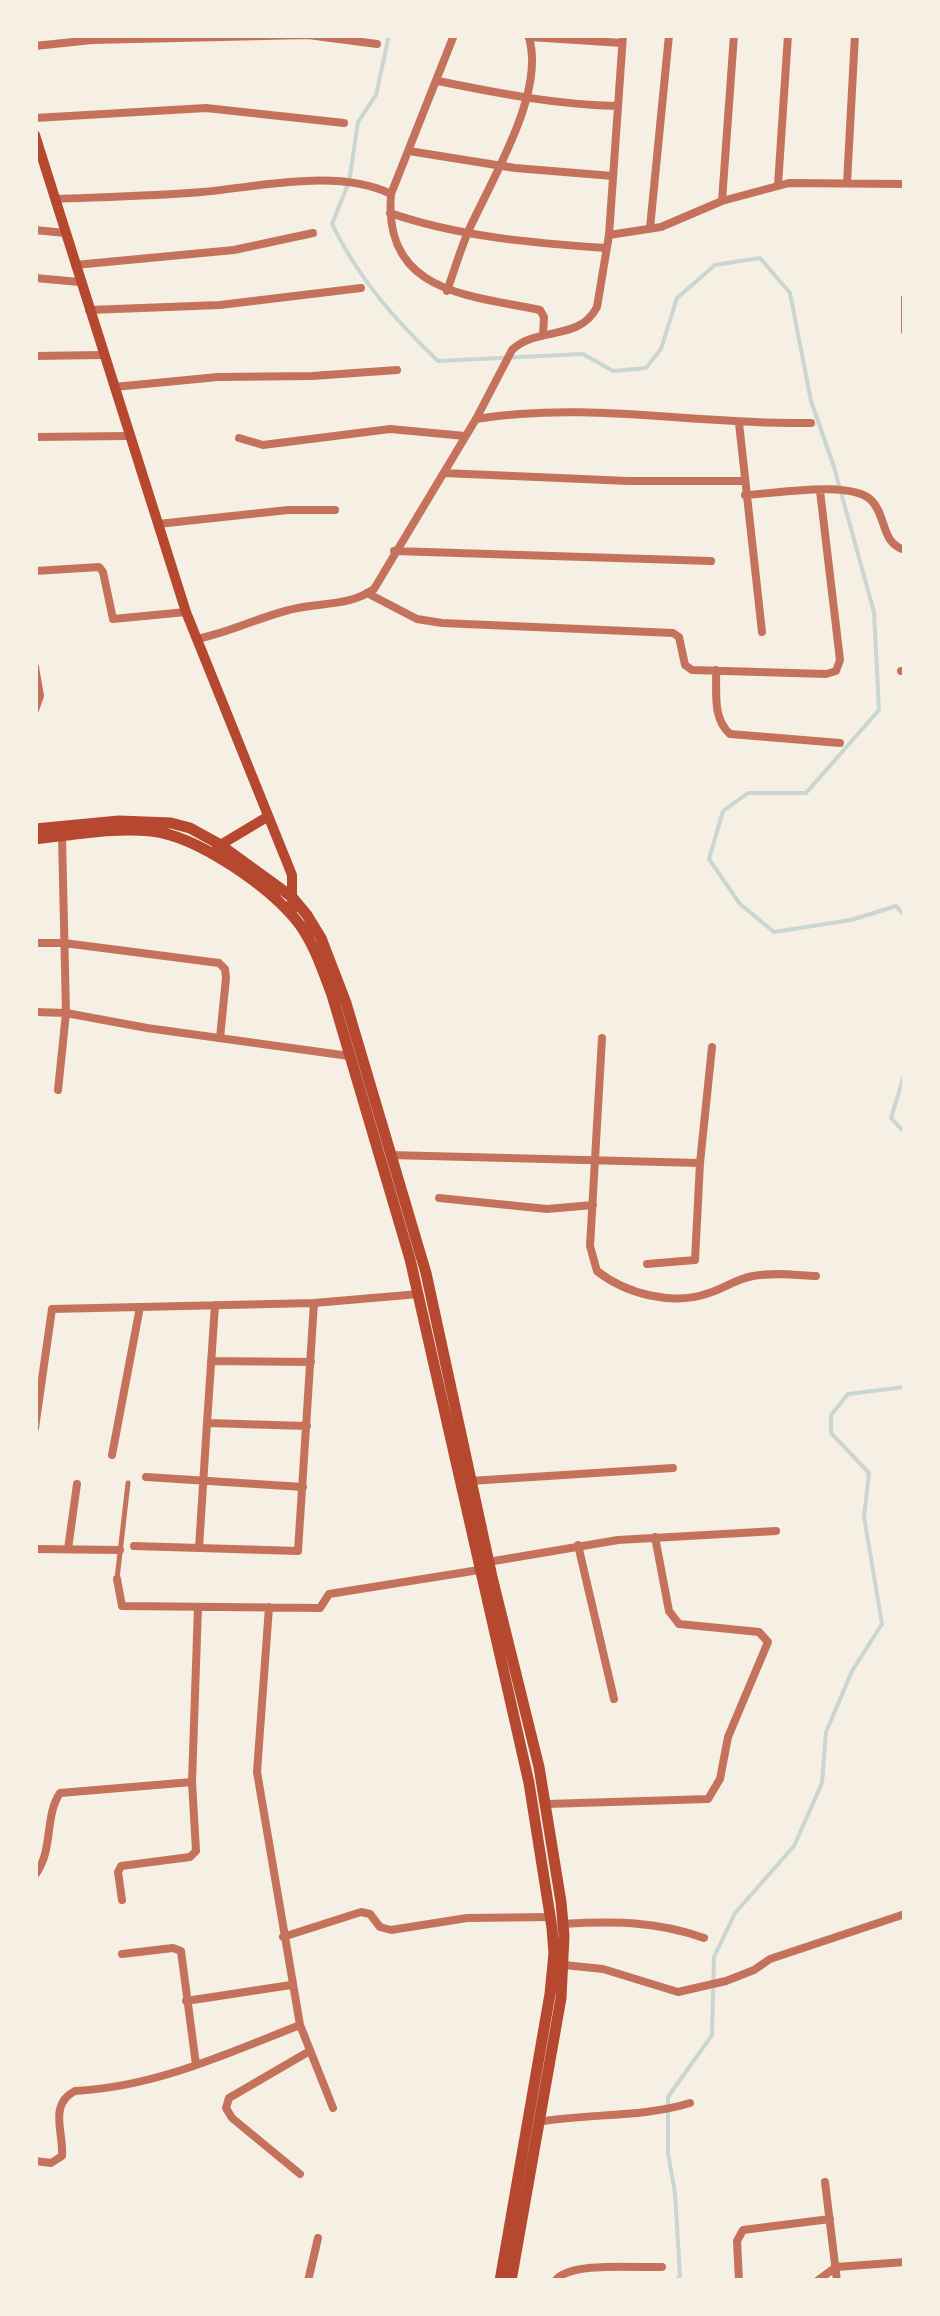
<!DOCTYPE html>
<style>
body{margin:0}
#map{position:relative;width:940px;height:2316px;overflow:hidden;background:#f6efe4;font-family:Arial,sans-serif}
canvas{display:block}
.frame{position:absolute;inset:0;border:38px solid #f6efe4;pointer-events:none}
</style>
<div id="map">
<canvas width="940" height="2316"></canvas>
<div class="frame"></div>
</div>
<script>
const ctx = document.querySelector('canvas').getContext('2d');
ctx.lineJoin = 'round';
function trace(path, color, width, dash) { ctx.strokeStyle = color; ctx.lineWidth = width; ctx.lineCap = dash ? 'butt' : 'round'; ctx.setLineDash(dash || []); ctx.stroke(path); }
trace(new Path2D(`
 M 389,35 L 376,95 L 358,122 L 349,182 L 332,224 C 358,278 395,320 438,361 L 583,354 L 613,371 L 646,368 L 661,349 L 677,298 L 715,265 L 760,258 L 790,293 L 811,401 L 834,467 L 874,612 L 879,710 L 806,793 L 748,793 L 723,811 L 709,859 L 740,904 L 774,932 L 851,920 L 896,906 L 905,916
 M 905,1072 L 891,1118 L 905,1133
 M 675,2281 L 680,2276 L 675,2193 L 668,2153 L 668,2097 L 712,2035 L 714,1957 L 735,1913 L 794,1846 L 822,1783 L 826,1732 L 852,1671 L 882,1624 L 864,1517 L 869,1473 L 831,1433 L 831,1415 L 848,1394 L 905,1387`), '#c9d6d2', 4);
trace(new Path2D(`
 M 117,1579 L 128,1483`), '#c5725c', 5);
trace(new Path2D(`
 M 530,37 L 622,43
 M 35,46 L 92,40 L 308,35 L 377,44
 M 438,81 C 497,93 557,105 618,106
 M 35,118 L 206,108 L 344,123
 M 409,151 L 515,168 L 613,176
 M 847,183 L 855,35
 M 778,185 L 788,35
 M 391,194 L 454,35
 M 55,199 C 104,197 153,196 202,192 C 260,187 337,168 391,194 C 383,293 468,295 540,310 L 544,317 L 543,335
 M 722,201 L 734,35
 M 390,213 C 460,237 533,243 606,248
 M 650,228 L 669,35
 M 35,230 L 65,233
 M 609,235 L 661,227 L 722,201 L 789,183 L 905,184
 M 75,265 L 234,250 L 313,233
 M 35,278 L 80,282
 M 447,291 C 454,271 460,251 468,232 C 490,182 548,90 528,35
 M 905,298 L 905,331
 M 89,310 L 220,305 L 361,288
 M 35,356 L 102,355
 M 114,387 L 218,377 L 312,376 L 397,370
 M 476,419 C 587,401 699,425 811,423
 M 739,423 L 762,632
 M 35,437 L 128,436
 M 239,438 L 263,445 L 390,429 L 465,436
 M 444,473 L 628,481 L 744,481
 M 745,495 C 774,494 850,480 871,500 C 887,515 880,543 905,550
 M 158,524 L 288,510 L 335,510
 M 394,551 L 711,561
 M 35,571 L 99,567 L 103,572 L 113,619 L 186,612
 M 367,593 L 417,619 L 442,623 L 673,633 L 679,637 L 685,665 L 692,670 L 826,674 L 836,671 L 840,660 L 820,491
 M 197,639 C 231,632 257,618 289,610 C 317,602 349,607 374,589 L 476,419 L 512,350 C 537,326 579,342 597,307 L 609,235 L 623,35
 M 35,667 L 40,696 L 35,710
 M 716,670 C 717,692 712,718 730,734 L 840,743
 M 901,671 L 905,671
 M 62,836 L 66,1013 L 147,1028 L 349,1056
 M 35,943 L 64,943 L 219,963 L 225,969 L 226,978 L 220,1038
 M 35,1012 L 66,1013 L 58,1090
 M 602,1038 L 590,1246 L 597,1271 C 626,1294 673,1306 709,1293 C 725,1288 736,1279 753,1276 C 774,1272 795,1275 816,1276
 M 390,1155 L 700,1163 L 712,1047
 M 439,1198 L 547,1209 L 593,1205
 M 647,1264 L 695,1260 L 700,1163
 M 211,1361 L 311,1362
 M 207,1423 L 215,1305
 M 35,1428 L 52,1309 L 314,1303 L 419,1294
 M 112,1455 L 140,1307
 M 146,1477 L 303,1487
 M 470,1481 L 673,1468
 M 578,1545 L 614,1699
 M 134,1546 L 298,1551 L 314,1303
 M 199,1548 L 207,1423 L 307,1426
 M 35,1549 L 120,1550
 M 68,1549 L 77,1484
 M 488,1562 L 618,1540 L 776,1531
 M 117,1579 L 122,1606 L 320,1608 L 329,1594 L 479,1570
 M 269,1607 L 257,1772 L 300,2025 L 333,2108
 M 547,1804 L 708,1799 L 720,1779 L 728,1737 L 768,1642 L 759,1632 L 679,1624 L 669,1611 L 655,1537
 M 35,1875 C 54,1850 44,1817 60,1793 L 192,1782 L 198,1607
 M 122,1900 L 118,1872 L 121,1866 L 190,1857 L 196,1851 L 192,1782
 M 563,1924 C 614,1921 656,1921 704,1938
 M 283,1937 L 361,1912 L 370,1914 L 380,1927 L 391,1930 L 467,1918 L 551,1917
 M 122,1954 L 173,1948 L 181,1951 L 196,2065
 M 564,1965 L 603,1969 L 678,1992 L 726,1981 L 754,1970 L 770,1959 L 905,1914
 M 186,2001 L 291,1985
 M 538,2122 C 588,2113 641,2118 690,2103
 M 35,2161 L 51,2163 L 62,2156 C 64,2132 48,2105 75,2091 C 155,2087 226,2054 300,2025
 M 300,2174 L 232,2118 L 226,2108 L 229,2098 L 308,2052
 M 825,2182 L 837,2281
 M 308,2281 L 318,2238
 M 555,2281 C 569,2261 637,2268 662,2267
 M 739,2281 L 737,2241 L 743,2230 L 830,2219
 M 817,2281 L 836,2267 L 905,2262`), '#c5725c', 8);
trace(new Path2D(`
 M 35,135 L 186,612 L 292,875 L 292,915
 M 217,847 L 267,817`), '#b5482f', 10);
trace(new Path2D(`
 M 35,829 L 119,821 L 171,823 L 190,828 L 219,844 L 292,897 L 307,915 L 321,938 L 346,1003 L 426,1273 L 492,1577 L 539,1767 L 561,1902 L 564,1936 L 561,1998 L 511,2281
 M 35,839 C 73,835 113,827 151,831 C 198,836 272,888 300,925 C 315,946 323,971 332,995 L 410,1259 L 529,1783 L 552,1928 L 554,1953 L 550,1994 L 500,2281`), '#b5482f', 11);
</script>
